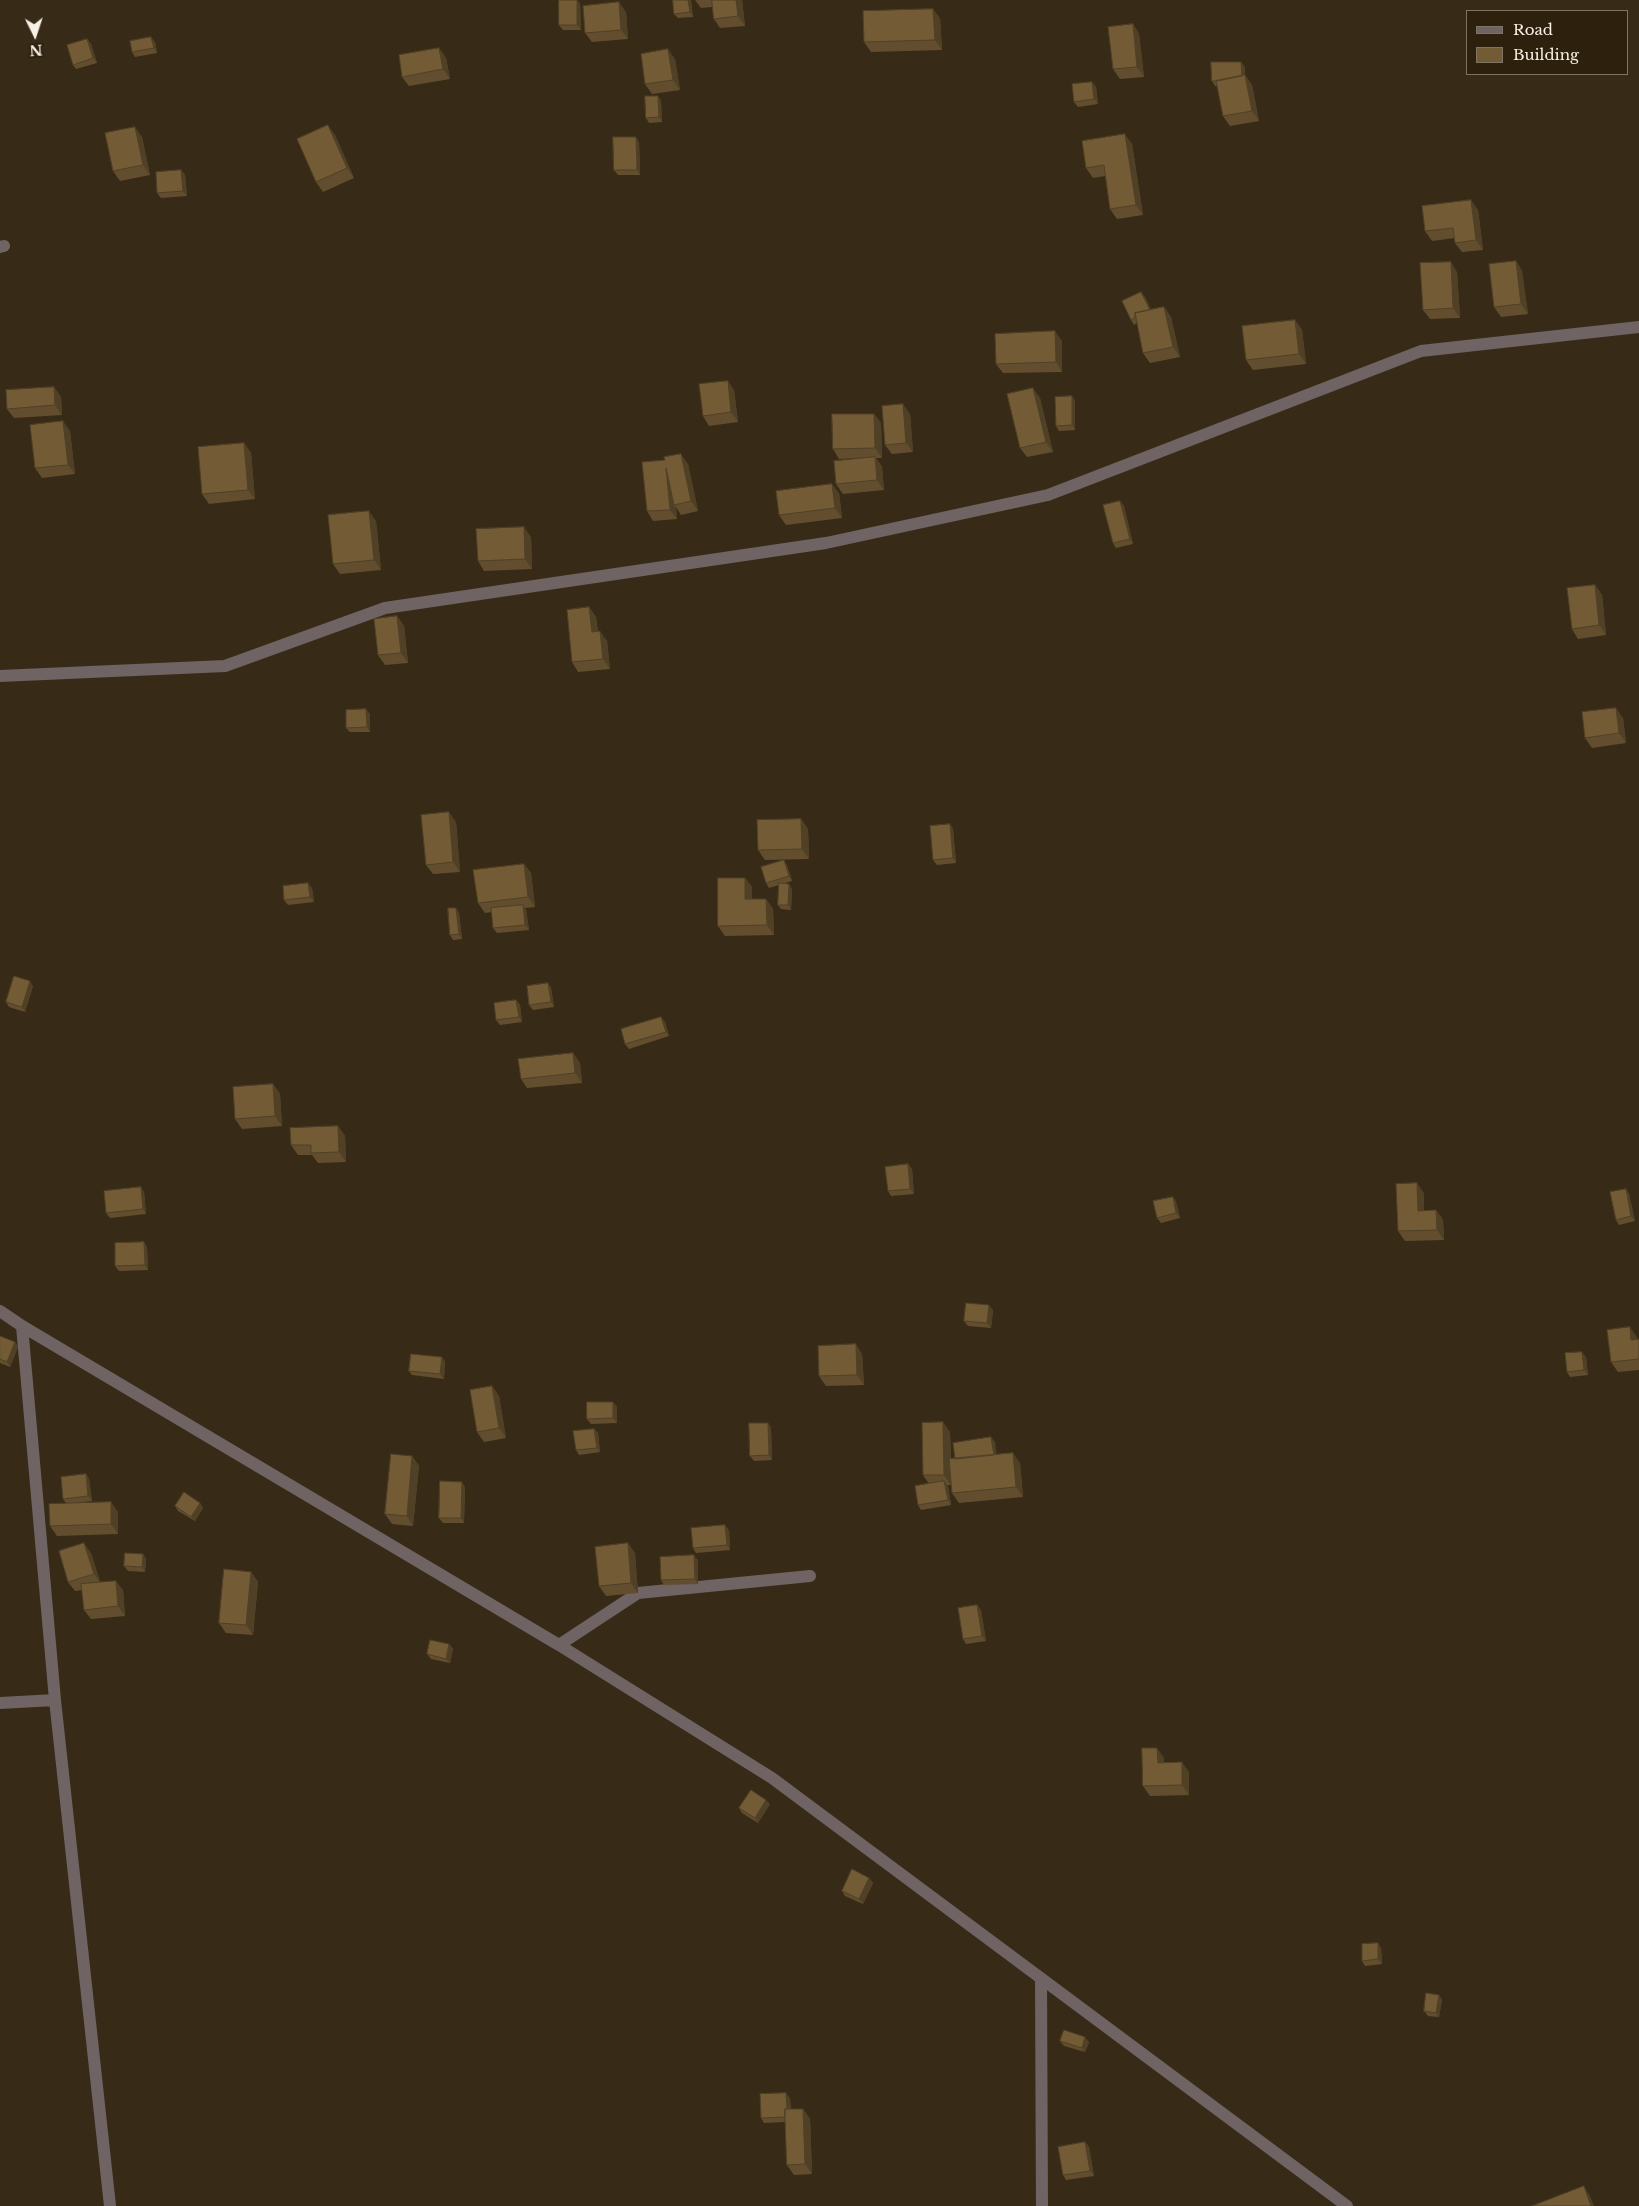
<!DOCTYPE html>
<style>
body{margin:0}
#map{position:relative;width:1639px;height:2206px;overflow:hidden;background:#372b18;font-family:"Libre Baskerville",serif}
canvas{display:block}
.legend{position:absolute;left:1466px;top:10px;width:162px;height:65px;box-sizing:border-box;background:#2d210e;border:1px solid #7e7464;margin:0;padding:6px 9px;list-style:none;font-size:15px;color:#f8f0e4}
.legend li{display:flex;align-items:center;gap:10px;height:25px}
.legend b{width:25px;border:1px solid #7e7464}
.north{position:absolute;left:10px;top:10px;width:50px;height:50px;-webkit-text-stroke:4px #2d210e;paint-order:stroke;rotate:176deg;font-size:14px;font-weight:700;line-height:20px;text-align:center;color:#f8f0e4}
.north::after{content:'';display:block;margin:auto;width:18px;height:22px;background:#f8f0e4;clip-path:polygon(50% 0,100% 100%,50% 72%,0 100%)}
</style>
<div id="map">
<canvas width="1639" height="2206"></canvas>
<ul class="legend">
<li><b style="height:6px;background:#6f6363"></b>Road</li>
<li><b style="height:14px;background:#725b35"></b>Building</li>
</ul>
<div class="north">N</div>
</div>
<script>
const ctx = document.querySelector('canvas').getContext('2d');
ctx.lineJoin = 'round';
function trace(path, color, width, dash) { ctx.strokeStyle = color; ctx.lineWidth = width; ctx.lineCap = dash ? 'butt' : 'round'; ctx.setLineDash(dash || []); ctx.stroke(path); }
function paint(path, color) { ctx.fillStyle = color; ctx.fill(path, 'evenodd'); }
trace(new Path2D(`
 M 0,247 L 4,246
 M 0,676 L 225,666 L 385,608 L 826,543 L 1048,495 L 1421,351 L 1639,327
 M 0,1311 L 22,1326 L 559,1645 L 772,1778 L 1347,2206
 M 22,1326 L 55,1700 L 110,2206
 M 559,1645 L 638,1593 L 810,1576
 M 0,1703 L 55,1700
 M 1041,1978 L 1042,2206`), '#6f6363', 12);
paint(new Path2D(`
 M 559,0 L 577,0 L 580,4 L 581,30 L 563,30 L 559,25 Z
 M 673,0 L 691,0 L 693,17 L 678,18 L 674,14 Z
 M 695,0 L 742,0 L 745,26 L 720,28 L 714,19 L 712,7 L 701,8 Z
 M 626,12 L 628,39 L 592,42 L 585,33 Z
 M 940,18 L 942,50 L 871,52 L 864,42 Z
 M 1133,24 L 1139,34 L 1144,77 L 1120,79 L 1113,69 Z
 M 87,39 L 91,44 L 97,63 L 76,69 L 73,65 Z
 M 155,42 L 157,53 L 135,57 L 132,52 Z
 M 439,48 L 446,58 L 450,79 L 409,86 L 402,77 Z
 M 675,59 L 680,90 L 652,94 L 645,84 Z
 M 1245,67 L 1245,75 L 1252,85 L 1259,121 L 1230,126 L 1223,116 L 1217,86 L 1215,86 L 1212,81 Z
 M 1092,82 L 1096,87 L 1098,104 L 1078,107 L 1074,102 Z
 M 658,96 L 661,101 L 662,122 L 649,123 L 646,118 Z
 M 335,135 L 354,178 L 323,192 L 316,182 Z
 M 142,137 L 150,175 L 120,181 L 113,171 Z
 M 639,142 L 640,175 L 618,175 L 614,170 Z
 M 1132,144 L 1143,215 L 1117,219 L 1110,209 L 1105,176 L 1093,178 L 1086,168 Z
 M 181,170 L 185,175 L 187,196 L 161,198 L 157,193 Z
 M 1478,210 L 1483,250 L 1462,252 L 1455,243 L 1455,238 L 1432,241 L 1425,231 Z
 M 1516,261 L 1522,271 L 1528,314 L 1501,317 L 1494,307 Z
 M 1457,272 L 1460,318 L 1430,319 L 1423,310 Z
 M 1145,297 L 1151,310 L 1164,307 L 1171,317 L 1180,357 L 1150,363 L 1143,353 L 1137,323 L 1134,325 L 1131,320 Z
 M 1295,320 L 1302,330 L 1306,364 L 1253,370 L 1246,360 Z
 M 1062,341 L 1062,372 L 1003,373 L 996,364 Z
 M 54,387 L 61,397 L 62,415 L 14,418 L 7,409 Z
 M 734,390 L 738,422 L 709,426 L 703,416 Z
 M 1072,396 L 1075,401 L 1075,430 L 1059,431 L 1056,426 Z
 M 1040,398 L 1053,452 L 1027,457 L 1020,448 Z
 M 874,414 L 881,423 L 882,458 L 876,458 L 882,467 L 884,490 L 843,494 L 836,484 L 861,458 L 839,459 L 833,449 Z
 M 910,414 L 913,452 L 892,454 L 885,445 Z
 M 70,431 L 75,474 L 42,478 L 35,468 Z
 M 244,443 L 251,453 L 255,499 L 209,504 L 202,494 Z
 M 665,460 L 688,464 L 698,511 L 681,515 L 676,507 L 677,519 L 653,521 L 647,511 Z
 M 839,493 L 842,518 L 786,525 L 779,515 Z
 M 1120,501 L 1124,506 L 1133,544 L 1116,548 L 1113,543 Z
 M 376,521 L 381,570 L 340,574 L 333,564 Z
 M 531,537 L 532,569 L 484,571 L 478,561 Z
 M 1595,585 L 1602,595 L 1606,635 L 1578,639 L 1572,629 Z
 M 589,607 L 596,617 L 598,632 L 607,641 L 610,669 L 578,672 L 572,662 Z
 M 397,616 L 404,626 L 408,663 L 385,665 L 378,655 Z
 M 370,714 L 370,732 L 350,732 L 346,728 Z
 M 1623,718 L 1626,743 L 1592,748 L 1585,738 Z
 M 801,819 L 808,829 L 809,859 L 765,860 L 758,850 Z
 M 456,822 L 460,872 L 433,874 L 426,865 Z
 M 950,824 L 953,829 L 956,863 L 937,865 L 933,860 Z
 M 524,864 L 531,873 L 535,907 L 525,908 L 526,910 L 529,930 L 497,933 L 493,928 L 492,912 L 485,913 L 478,903 Z
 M 787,865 L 792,881 L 782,884 L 792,889 L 791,910 L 781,909 L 778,905 L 779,885 L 769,888 L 766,883 Z
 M 745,878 L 752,887 L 752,899 L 766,899 L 773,909 L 774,935 L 725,936 L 718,926 Z
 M 312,888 L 314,902 L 288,905 L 284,900 Z
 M 459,913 L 462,939 L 453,940 L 450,935 Z
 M 548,983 L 551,988 L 554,1007 L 533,1010 L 529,1005 Z
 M 33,986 L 25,1012 L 9,1007 L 6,1002 Z
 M 516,1000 L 520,1005 L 522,1022 L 500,1025 L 496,1020 Z
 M 661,1017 L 665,1022 L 669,1036 L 629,1049 L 625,1044 Z
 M 573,1053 L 580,1063 L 582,1083 L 527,1088 L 521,1079 Z
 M 273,1084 L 280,1094 L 282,1126 L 242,1129 L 235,1119 Z
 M 338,1126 L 345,1136 L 346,1162 L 318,1163 L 312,1155 L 298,1155 L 291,1145 Z
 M 908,1164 L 912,1169 L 914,1194 L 891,1196 L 888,1191 Z
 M 1626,1189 L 1629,1194 L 1635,1221 L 1619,1225 L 1616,1220 Z
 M 144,1192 L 146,1214 L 110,1218 L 106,1213 Z
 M 1424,1193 L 1424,1211 L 1436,1210 L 1443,1220 L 1444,1240 L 1405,1241 L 1398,1231 Z
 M 1173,1197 L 1176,1202 L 1180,1218 L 1161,1223 L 1157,1218 Z
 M 144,1242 L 147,1247 L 148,1270 L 119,1271 L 115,1266 Z
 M 993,1310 L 991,1328 L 968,1326 L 964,1321 Z
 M 0,1336 L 15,1342 L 18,1347 L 10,1367 L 0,1363 Z
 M 1637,1337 L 1637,1339 L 1639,1339 L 1639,1370 L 1618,1372 L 1611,1362 Z
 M 862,1354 L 864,1385 L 826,1386 L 819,1376 Z
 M 442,1357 L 445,1362 L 444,1379 L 412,1375 L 409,1371 Z
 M 1586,1357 L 1588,1375 L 1570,1377 L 1567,1372 Z
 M 492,1386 L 499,1396 L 506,1438 L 484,1442 L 477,1432 Z
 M 613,1402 L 617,1407 L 617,1423 L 591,1424 L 587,1419 Z
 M 768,1423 L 771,1428 L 772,1460 L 754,1461 L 750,1456 Z
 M 594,1429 L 598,1433 L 600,1452 L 579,1455 L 576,1450 Z
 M 950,1432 L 951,1459 L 955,1459 L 995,1442 L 996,1455 L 1020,1463 L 1023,1497 L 959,1503 L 952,1493 L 951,1479 L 951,1485 L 947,1485 L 948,1486 L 951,1505 L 921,1510 L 918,1505 L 929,1484 L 923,1475 Z
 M 412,1456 L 419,1466 L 413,1526 L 392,1524 L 385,1514 Z
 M 86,1474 L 89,1479 L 92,1501 L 75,1503 L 118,1512 L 118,1534 L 57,1536 L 50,1526 L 66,1503 L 63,1499 Z
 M 465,1487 L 464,1523 L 443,1523 L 439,1518 Z
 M 200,1503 L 203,1508 L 195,1521 L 178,1511 L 175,1506 Z
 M 729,1530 L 730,1550 L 696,1553 L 693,1548 Z
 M 91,1553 L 100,1582 L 123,1590 L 125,1616 L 91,1619 L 84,1610 L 82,1590 L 75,1591 L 68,1582 Z
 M 635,1553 L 638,1593 L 606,1596 L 599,1586 Z
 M 143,1554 L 146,1559 L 145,1572 L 128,1571 L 124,1566 Z
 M 698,1560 L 698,1584 L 664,1585 L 661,1580 Z
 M 251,1572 L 258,1582 L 253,1635 L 226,1633 L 219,1623 Z
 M 977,1605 L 981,1610 L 986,1641 L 966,1644 L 963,1639 Z
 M 449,1644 L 453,1649 L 450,1663 L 431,1659 L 427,1654 Z
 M 1164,1758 L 1164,1762 L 1189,1772 L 1189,1795 L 1150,1796 L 1143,1786 Z
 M 770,1804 L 758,1823 L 742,1813 L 739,1808 Z
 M 869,1878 L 873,1883 L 863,1904 L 845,1896 L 842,1891 Z
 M 1381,1948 L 1382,1964 L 1365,1966 L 1362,1961 Z
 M 1439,1995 L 1442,2000 L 1439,2017 L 1428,2016 L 1424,2011 Z
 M 1060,2041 L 1089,2042 L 1085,2052 L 1064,2046 Z
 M 790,2098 L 791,2109 L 803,2109 L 810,2119 L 812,2174 L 794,2175 L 787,2165 L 785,2122 L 764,2123 L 761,2118 Z
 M 1085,2142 L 1089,2147 L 1094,2176 L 1066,2180 L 1063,2175 Z`), '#624e2e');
paint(new Path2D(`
 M 577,0 L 580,4 L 581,30 L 577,25 Z
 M 688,0 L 691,0 L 693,17 L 690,12 Z
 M 736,0 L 742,0 L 745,26 L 738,16 Z
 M 619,2 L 626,12 L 628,39 L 621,30 Z
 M 933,9 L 940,18 L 942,50 L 935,40 Z
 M 1133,24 L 1139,34 L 1144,77 L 1137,67 Z
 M 151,37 L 155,42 L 157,53 L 154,48 Z
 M 87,39 L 91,44 L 97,63 L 93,58 Z
 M 439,48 L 446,58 L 450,79 L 443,69 Z
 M 668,49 L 675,59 L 680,90 L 673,80 Z
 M 1241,62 L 1245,67 L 1245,75 L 1252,85 L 1259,121 L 1252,111 L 1242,81 Z
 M 1092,82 L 1096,87 L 1098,104 L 1094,99 Z
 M 658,96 L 661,101 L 662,122 L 659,117 Z
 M 328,125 L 335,135 L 354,178 L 347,168 Z
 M 135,127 L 142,137 L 150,175 L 143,165 Z
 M 1125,134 L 1132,144 L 1143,215 L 1136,205 Z
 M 636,137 L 639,142 L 640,175 L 637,170 Z
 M 181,170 L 185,175 L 187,196 L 183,191 Z
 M 1471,200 L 1478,210 L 1483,250 L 1476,240 Z
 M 1516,261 L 1522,271 L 1528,314 L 1521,304 Z
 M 1451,262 L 1457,272 L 1460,318 L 1453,308 Z
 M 1141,292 L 1145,297 L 1153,316 L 1150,311 Z
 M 1164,307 L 1171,317 L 1180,357 L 1173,347 Z
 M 1295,320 L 1302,330 L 1306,364 L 1299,354 Z
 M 1055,331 L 1062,341 L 1062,372 L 1056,362 Z
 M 728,381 L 734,390 L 738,422 L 731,412 Z
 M 54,387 L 61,397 L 62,415 L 55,405 Z
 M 1033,388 L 1040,398 L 1053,452 L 1046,442 Z
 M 1072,396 L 1075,401 L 1075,430 L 1072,425 Z
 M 903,404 L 910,414 L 913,452 L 906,443 Z
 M 874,414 L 881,423 L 882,458 L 875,448 Z
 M 63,421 L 70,431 L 75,474 L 68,465 Z
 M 244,443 L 251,453 L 255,499 L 248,490 Z
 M 681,454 L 688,464 L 698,511 L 691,501 Z
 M 875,457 L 882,467 L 884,490 L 877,480 Z
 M 666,468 L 674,505 L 676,507 L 677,519 L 670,510 Z
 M 832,484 L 839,493 L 842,518 L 835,508 Z
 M 1120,501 L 1124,506 L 1133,544 L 1130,539 Z
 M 369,511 L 376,521 L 381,570 L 374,560 Z
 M 524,527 L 531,537 L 532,569 L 525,559 Z
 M 1595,585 L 1602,595 L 1606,635 L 1599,625 Z
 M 589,607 L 596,617 L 599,642 L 592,632 Z
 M 397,616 L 404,626 L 408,663 L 401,653 Z
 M 600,631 L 607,641 L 610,669 L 603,659 Z
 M 1616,708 L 1623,718 L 1626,743 L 1619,733 Z
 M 366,709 L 370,714 L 370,732 L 367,727 Z
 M 449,812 L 456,822 L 460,872 L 453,862 Z
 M 801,819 L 808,829 L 809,859 L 802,849 Z
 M 950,824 L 953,829 L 956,863 L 953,858 Z
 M 784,860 L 787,865 L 792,881 L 789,876 Z
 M 524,864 L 531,873 L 535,907 L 528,897 Z
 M 745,878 L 752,887 L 752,909 L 745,899 Z
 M 308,883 L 312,888 L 314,902 L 310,897 Z
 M 789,884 L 792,889 L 791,910 L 788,905 Z
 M 766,899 L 773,909 L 774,935 L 767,925 Z
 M 523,905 L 526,910 L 529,930 L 525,925 Z
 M 456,908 L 459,913 L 462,939 L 459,934 Z
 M 30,981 L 33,986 L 25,1012 L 22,1007 Z
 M 548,983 L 551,988 L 554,1007 L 551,1002 Z
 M 516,1000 L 520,1005 L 522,1022 L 519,1017 Z
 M 661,1017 L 665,1022 L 669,1036 L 666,1032 Z
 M 573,1053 L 580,1063 L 582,1083 L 575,1073 Z
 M 273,1084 L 280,1094 L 282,1126 L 275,1116 Z
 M 338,1126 L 345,1136 L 346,1162 L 339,1152 Z
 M 908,1164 L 912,1169 L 914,1194 L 910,1189 Z
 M 1417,1183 L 1424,1193 L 1424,1221 L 1418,1211 Z
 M 141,1187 L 144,1192 L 146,1214 L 143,1209 Z
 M 1626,1189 L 1629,1194 L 1635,1221 L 1631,1216 Z
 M 1173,1197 L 1176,1202 L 1180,1218 L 1176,1213 Z
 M 1436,1210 L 1443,1220 L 1444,1240 L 1437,1230 Z
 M 144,1242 L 147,1247 L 148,1270 L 145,1265 Z
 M 989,1305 L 993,1310 L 991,1328 L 987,1323 Z
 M 1630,1327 L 1637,1337 L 1638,1350 L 1631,1340 Z
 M 15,1342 L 18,1347 L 10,1367 L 7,1362 Z
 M 856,1344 L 862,1354 L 864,1385 L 857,1375 Z
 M 1582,1352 L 1586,1357 L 1588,1375 L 1584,1370 Z
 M 442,1357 L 445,1362 L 444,1379 L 440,1374 Z
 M 492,1386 L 499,1396 L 506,1438 L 499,1428 Z
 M 613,1402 L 617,1407 L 617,1423 L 613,1418 Z
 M 943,1422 L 950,1432 L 951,1485 L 944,1475 Z
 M 768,1423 L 771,1428 L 772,1460 L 769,1455 Z
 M 594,1429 L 598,1433 L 600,1452 L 597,1448 Z
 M 991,1437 L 995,1442 L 997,1460 L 994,1455 Z
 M 1013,1453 L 1020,1463 L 1023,1497 L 1016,1487 Z
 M 412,1456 L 419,1466 L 413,1526 L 407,1516 Z
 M 86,1474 L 89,1479 L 92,1501 L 88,1496 Z
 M 944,1481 L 948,1486 L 951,1505 L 948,1500 Z
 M 462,1482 L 465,1487 L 464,1523 L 461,1518 Z
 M 111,1502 L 118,1512 L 118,1534 L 111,1524 Z
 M 200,1503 L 203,1508 L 195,1521 L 191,1517 Z
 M 725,1525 L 729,1530 L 730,1550 L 727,1545 Z
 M 84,1543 L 91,1553 L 101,1584 L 94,1574 Z
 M 628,1543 L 635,1553 L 638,1593 L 631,1583 Z
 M 143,1554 L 146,1559 L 145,1572 L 142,1567 Z
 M 694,1555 L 698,1560 L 698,1584 L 695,1579 Z
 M 251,1572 L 258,1582 L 253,1635 L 246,1625 Z
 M 116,1581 L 123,1590 L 125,1616 L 118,1606 Z
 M 977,1605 L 981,1610 L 986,1641 L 982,1636 Z
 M 449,1644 L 453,1649 L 450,1663 L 446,1659 Z
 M 1157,1748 L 1164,1758 L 1164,1772 L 1158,1763 Z
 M 1182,1762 L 1189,1772 L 1189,1795 L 1182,1785 Z
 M 766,1800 L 770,1804 L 758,1823 L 755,1818 Z
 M 869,1878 L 873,1883 L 863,1904 L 859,1899 Z
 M 1378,1943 L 1381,1948 L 1382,1964 L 1378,1959 Z
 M 1439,1995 L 1442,2000 L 1439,2017 L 1436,2013 Z
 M 1085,2037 L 1089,2042 L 1085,2052 L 1082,2048 Z
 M 786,2093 L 790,2098 L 791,2122 L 788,2117 Z
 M 803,2109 L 810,2119 L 812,2174 L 805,2164 Z
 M 1085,2142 L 1089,2147 L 1094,2176 L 1090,2171 Z
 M 1584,2186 L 1590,2196 L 1594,2206 L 1591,2206 Z`), '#504025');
const building = new Path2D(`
 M 559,0 L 577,0 L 577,25 L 559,25 Z
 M 673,0 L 688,0 L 690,12 L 674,14 Z
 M 712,0 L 736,0 L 738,16 L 714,19 Z
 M 619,2 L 621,30 L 585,33 L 583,6 Z
 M 933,9 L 935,40 L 864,42 L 863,11 Z
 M 1133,24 L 1137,67 L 1113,69 L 1108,27 Z
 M 151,37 L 154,48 L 132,52 L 130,41 Z
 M 87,39 L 93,58 L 73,65 L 67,45 Z
 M 439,48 L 443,69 L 402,77 L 399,55 Z
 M 668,49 L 673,80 L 645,84 L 641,54 Z
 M 1211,62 L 1241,62 L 1242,76 L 1217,81 L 1212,81 Z
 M 1245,75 L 1252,111 L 1223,116 L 1216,81 Z
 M 1092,82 L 1094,99 L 1074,102 L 1072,84 Z
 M 645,96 L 658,96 L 659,117 L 646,118 Z
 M 328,125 L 347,168 L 316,182 L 297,139 Z
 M 135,127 L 143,165 L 113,171 L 105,133 Z
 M 1125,134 L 1136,205 L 1110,209 L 1104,165 L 1086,168 L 1082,141 Z
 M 613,137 L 636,137 L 637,170 L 614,170 Z
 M 181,170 L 183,191 L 157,193 L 156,172 Z
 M 1471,200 L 1476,240 L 1455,243 L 1453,228 L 1425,231 L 1422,206 Z
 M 1516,261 L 1521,304 L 1494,307 L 1489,264 Z
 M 1451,262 L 1453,308 L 1423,310 L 1420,263 Z
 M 1141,292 L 1150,310 L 1135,313 L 1135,317 L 1131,320 L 1122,301 Z
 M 1164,307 L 1173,347 L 1143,353 L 1135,313 Z
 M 1295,320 L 1299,354 L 1246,360 L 1242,326 Z
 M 1055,331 L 1056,362 L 996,364 L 995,334 Z
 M 728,381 L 731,412 L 703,416 L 699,384 Z
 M 54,387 L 55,405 L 7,409 L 6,390 Z
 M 1033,388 L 1046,442 L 1020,448 L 1007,394 Z
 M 1072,396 L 1072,425 L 1056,426 L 1055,397 Z
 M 903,404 L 906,443 L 885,445 L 882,406 Z
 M 832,414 L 874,414 L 875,448 L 833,449 Z
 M 63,421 L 68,465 L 35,468 L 30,425 Z
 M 244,443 L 248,490 L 202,494 L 198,447 Z
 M 681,454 L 691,501 L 674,505 L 666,468 L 670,510 L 647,511 L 642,462 L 665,460 L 664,457 Z
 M 875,457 L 877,480 L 836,484 L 834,461 Z
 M 832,484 L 835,508 L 779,515 L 776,491 Z
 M 1120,501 L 1130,539 L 1113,543 L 1103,505 Z
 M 369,511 L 374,560 L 333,564 L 328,515 Z
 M 524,527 L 525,559 L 478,561 L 476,529 Z
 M 1595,585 L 1599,625 L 1572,629 L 1567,588 Z
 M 589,607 L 592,632 L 600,631 L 603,659 L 572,662 L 567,610 Z
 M 397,616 L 401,653 L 378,655 L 374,619 Z
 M 1616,708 L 1619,733 L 1585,738 L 1582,712 Z
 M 366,709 L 367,727 L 346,728 L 346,710 Z
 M 449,812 L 453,862 L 426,865 L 421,815 Z
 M 801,819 L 802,849 L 758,850 L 757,820 Z
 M 950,824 L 953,858 L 933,860 L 930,826 Z
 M 784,860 L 789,876 L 766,883 L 761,867 Z
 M 524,864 L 528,897 L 478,903 L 473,870 Z
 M 718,878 L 745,878 L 745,899 L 766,899 L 767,925 L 718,926 Z
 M 308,883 L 310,897 L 284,900 L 283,886 Z
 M 779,883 L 789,884 L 788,905 L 778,905 Z
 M 523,905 L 525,925 L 493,928 L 491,908 Z
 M 448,908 L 456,908 L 459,934 L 450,935 Z
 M 14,976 L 30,981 L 22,1007 L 6,1002 Z
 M 548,983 L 551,1002 L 529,1005 L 527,986 Z
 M 516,1000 L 519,1017 L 496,1020 L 494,1003 Z
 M 661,1017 L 666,1032 L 625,1044 L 621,1029 Z
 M 573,1053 L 575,1073 L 521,1079 L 518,1059 Z
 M 273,1084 L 275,1116 L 235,1119 L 233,1087 Z
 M 338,1126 L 339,1152 L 311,1153 L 311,1145 L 291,1145 L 290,1128 Z
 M 908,1164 L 910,1189 L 888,1191 L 885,1167 Z
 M 1417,1183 L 1418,1211 L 1436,1210 L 1437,1230 L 1398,1231 L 1396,1184 Z
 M 141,1187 L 143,1209 L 106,1213 L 104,1191 Z
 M 1626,1189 L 1631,1216 L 1616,1220 L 1610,1192 Z
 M 1173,1197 L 1176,1213 L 1157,1218 L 1153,1201 Z
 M 144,1242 L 145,1265 L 115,1266 L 115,1243 Z
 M 966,1303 L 989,1305 L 987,1323 L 964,1321 Z
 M 1630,1327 L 1631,1340 L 1639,1339 L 1639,1359 L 1611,1362 L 1607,1330 Z
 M 0,1336 L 15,1342 L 7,1362 L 0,1359 Z
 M 856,1344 L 857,1375 L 819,1376 L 818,1346 Z
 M 1582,1352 L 1584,1370 L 1567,1372 L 1565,1353 Z
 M 411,1354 L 442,1357 L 440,1374 L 409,1371 Z
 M 492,1386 L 499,1428 L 477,1432 L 470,1390 Z
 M 587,1402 L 613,1402 L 613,1418 L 587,1419 Z
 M 943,1422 L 944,1475 L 923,1475 L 922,1423 Z
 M 749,1423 L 768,1423 L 769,1455 L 750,1456 Z
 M 594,1429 L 597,1448 L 576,1450 L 573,1431 Z
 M 991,1437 L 994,1455 L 955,1459 L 953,1443 Z
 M 1013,1453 L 1016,1487 L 952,1493 L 949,1459 Z
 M 391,1454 L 412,1456 L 407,1516 L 385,1514 Z
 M 86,1474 L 88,1496 L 63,1499 L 61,1477 Z
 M 440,1481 L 462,1482 L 461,1518 L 439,1518 Z
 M 944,1481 L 948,1500 L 918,1505 L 915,1486 Z
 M 184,1492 L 200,1503 L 191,1517 L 175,1506 Z
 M 111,1502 L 111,1524 L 50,1526 L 49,1504 Z
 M 725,1525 L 727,1545 L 693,1548 L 691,1528 Z
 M 84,1543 L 94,1574 L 68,1582 L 59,1551 Z
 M 628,1543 L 631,1583 L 599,1586 L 595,1547 Z
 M 125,1553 L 143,1554 L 142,1567 L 124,1566 Z
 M 694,1555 L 695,1579 L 661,1580 L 660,1557 Z
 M 224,1569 L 251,1572 L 246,1625 L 219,1623 Z
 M 116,1581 L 118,1606 L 84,1610 L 81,1584 Z
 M 977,1605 L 982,1636 L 963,1639 L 958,1608 Z
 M 430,1640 L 449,1644 L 446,1659 L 427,1654 Z
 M 1142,1748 L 1157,1748 L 1158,1763 L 1182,1762 L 1182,1785 L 1143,1786 Z
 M 751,1790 L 766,1800 L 755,1818 L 739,1808 Z
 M 852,1869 L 869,1878 L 859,1899 L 842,1891 Z
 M 1378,1943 L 1378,1959 L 1362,1961 L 1362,1944 Z
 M 1426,1993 L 1439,1995 L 1436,2013 L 1424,2011 Z
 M 1064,2030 L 1085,2037 L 1082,2048 L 1060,2041 Z
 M 786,2093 L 787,2109 L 785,2109 L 785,2117 L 761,2118 L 760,2094 Z
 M 785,2109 L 803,2109 L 805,2164 L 787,2165 Z
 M 1085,2142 L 1090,2171 L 1063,2175 L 1058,2147 Z
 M 1584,2186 L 1591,2206 L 1532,2206 Z`);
paint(building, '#725b35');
trace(building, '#504025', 1);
</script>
